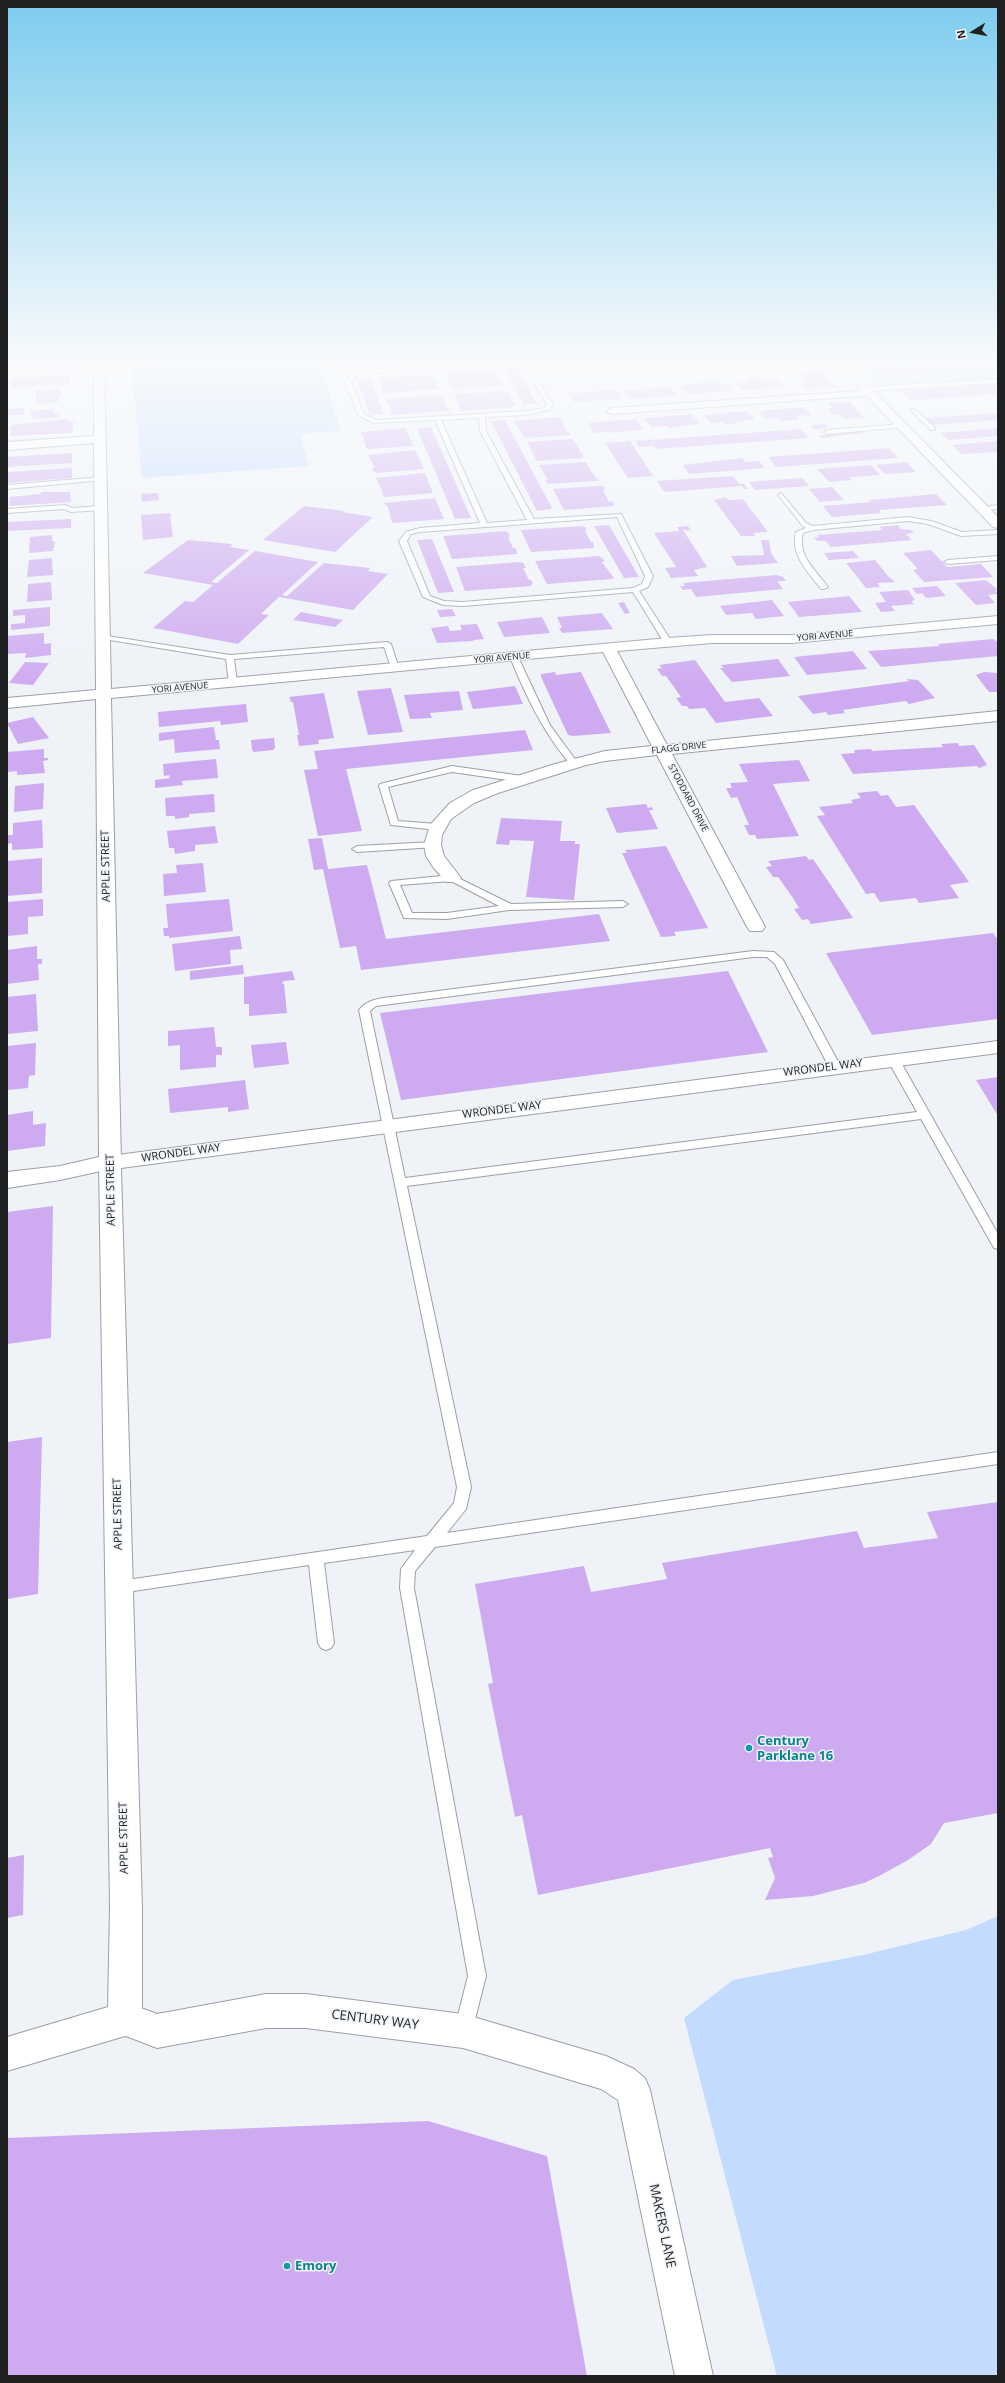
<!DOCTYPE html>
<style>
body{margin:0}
#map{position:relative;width:1005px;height:2383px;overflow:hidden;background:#eff3f8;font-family:"Open Sans",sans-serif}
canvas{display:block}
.frame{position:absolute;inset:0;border:8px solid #1f2122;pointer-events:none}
.north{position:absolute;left:953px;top:12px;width:40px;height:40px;-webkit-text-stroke:3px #eff3f8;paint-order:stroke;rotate:259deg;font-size:11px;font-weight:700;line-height:16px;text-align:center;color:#1f2122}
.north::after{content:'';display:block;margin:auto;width:14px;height:18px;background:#1f2122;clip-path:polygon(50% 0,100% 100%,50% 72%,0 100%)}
</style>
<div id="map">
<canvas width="1005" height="2383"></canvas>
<div class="frame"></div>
<div class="north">N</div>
</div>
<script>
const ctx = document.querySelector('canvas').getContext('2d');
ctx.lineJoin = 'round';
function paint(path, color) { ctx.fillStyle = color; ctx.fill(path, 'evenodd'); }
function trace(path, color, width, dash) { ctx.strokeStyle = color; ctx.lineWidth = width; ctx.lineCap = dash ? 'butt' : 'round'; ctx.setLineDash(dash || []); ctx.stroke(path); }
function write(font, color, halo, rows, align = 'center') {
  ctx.font = font + ' "Open Sans",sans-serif'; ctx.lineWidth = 3; ctx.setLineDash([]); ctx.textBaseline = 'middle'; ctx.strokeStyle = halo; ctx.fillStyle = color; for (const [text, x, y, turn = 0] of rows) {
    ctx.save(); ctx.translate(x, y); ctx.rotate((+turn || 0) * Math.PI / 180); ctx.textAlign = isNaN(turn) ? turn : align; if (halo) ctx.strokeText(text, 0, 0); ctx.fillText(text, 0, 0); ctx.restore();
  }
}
paint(new Path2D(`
 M 258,360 L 318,360 L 341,431 L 307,433 L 301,437 L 309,466 L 142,478 L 132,368 Z
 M 996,360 L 998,362 L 998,384 L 887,392 L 863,368 Z
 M 998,1916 L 998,2376 L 777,2376 L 684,2018 L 733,1980 L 863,1955 L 966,1930 Z`), '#c2dbfe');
paint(new Path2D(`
 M 14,360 L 71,360 L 71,365 L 13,368 Z
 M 336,360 L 379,360 L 381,365 L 339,368 L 337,366 Z
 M 387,360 L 401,360 L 403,364 L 389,365 Z
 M 547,360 L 580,360 L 580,361 L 549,363 Z
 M 883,360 L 919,360 L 922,363 L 891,364 Z
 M 986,361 L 996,370 L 885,377 L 880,377 L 872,369 Z
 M 517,369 L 537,404 L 524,405 L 505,370 Z
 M 495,370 L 504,385 L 452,389 L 444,373 Z
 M 821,372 L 836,387 L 806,389 L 802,384 L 810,383 L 800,373 Z
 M 431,374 L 439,389 L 386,393 L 383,392 L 381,389 L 384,389 L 378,378 Z
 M 70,375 L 70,384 L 11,388 L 12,378 Z
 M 760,377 L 763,381 L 777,380 L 784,387 L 742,390 L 735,383 L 748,382 L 745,378 Z
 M 370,378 L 384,414 L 370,415 L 357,379 Z
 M 708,382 L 725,383 L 732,391 L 686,394 L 680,386 Z
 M 998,384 L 998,394 L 914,400 L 909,399 L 900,391 Z
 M 671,387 L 678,396 L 630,399 L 624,390 Z
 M 59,389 L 62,395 L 59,395 L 58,402 L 36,404 L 36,390 Z
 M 616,390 L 622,399 L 574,402 L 569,393 Z
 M 507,391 L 509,392 L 513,403 L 515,402 L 515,407 L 461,411 L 454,394 Z
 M 441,395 L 444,396 L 447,407 L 451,410 L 394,415 L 391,414 L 390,411 L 392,411 L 386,399 Z
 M 850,402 L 864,418 L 843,419 L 838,414 L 832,414 L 827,408 L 832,408 L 828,403 Z
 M 804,407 L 811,415 L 796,416 L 799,420 L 781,421 L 779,418 L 765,419 L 758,411 Z
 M 24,408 L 24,415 L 9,415 L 7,424 L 8,409 Z
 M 54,409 L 54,413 L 59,413 L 59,417 L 33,419 L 33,415 L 31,415 L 31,411 Z
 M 747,411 L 755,419 L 726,425 L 724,422 L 710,423 L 703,415 Z
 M 998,413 L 998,420 L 932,425 L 925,418 Z
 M 692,414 L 700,424 L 668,428 L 667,426 L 651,427 L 644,418 Z
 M 559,417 L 562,418 L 563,421 L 561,421 L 567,431 L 571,434 L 570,435 L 525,438 L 513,421 Z
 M 69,419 L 69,421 L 73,421 L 73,432 L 70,433 L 11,436 L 11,425 Z
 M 636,419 L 643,429 L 612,433 L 610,431 L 594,433 L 588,423 Z
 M 505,420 L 552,508 L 551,509 L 537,511 L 491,421 Z
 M 825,424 L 828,428 L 813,429 L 810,425 Z
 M 431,427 L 471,518 L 455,519 L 417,428 Z
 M 859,427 L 864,433 L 821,438 L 819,435 L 827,435 L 823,430 Z
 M 406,428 L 413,446 L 368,449 L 366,448 L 363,436 L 360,432 Z
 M 998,428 L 998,436 L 949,440 L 940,433 Z
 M 801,429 L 809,438 L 656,449 L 654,446 L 639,447 L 635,441 Z
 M 572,439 L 576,443 L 581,453 L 583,453 L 583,458 L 537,461 L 527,442 Z
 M 630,441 L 653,476 L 628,478 L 605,443 Z
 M 998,441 L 998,452 L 962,454 L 952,445 Z
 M 889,448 L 898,458 L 776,467 L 768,457 Z
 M 415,450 L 424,469 L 376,473 L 373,471 L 372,468 L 375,468 L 368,455 Z
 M 72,453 L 72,463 L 7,467 L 7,457 Z
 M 742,458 L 745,462 L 759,461 L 765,468 L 689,474 L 683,465 Z
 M 586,462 L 595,477 L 599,480 L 597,481 L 547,484 L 545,480 L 548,480 L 539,465 Z
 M 906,462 L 916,472 L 885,474 L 876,465 Z
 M 871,465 L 880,475 L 850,477 L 852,480 L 829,482 L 817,469 Z
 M 72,468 L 72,478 L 7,483 L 7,472 Z
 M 425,473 L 433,493 L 385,497 L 383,496 L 382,492 L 383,492 L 376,478 Z
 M 733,476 L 739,484 L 744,484 L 748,489 L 744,489 L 742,486 L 664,492 L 657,481 Z
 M 802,478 L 809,486 L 755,490 L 749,482 Z
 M 600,486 L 604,486 L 605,490 L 603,490 L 609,502 L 612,501 L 614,505 L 613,506 L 564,510 L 553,489 Z
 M 832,487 L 844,500 L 820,502 L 809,489 Z
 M 41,492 L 70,492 L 71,502 L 9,506 L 10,497 L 41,494 Z
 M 158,493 L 159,500 L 142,502 L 141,494 Z
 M 936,494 L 947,505 L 879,510 L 881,513 L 832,517 L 823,506 L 871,502 L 868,500 Z
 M 726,497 L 728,500 L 743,499 L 768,532 L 753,533 L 755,536 L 741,536 L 714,500 Z
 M 435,498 L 444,519 L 394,523 L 392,522 L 388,507 L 384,503 Z
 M 304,506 L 344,511 L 342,512 L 373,517 L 335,552 L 263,540 Z
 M 170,513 L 173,537 L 143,540 L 141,515 Z
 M 71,519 L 71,528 L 7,531 L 8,522 Z
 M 609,525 L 639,577 L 624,578 L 594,526 Z
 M 898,525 L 901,529 L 911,530 L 914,533 L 906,534 L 912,540 L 831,547 L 826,541 L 817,541 L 814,538 L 819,537 L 817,535 L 882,530 L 880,527 Z
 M 582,526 L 585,527 L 587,531 L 585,531 L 591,542 L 593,542 L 594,548 L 531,552 L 521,530 Z
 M 688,526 L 691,531 L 683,530 L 707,567 L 694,570 L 698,576 L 671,578 L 665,568 L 676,567 L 654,533 L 679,531 L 677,527 Z
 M 506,531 L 509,533 L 510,537 L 508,537 L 513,548 L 516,548 L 517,554 L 452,559 L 443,536 Z
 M 52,535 L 52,541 L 55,541 L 53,551 L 29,553 L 30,537 Z
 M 432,539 L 454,592 L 438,593 L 417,540 Z
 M 188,540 L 233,544 L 230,547 L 249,550 L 211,582 L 217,583 L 255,551 L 318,562 L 282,595 L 287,596 L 324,563 L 370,568 L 368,571 L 388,574 L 353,610 L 279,597 L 261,614 L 269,615 L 238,644 L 153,628 L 185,601 L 193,602 L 213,585 L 143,573 Z
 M 761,540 L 769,540 L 771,553 L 778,563 L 737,566 L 731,556 L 764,555 Z
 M 931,550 L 947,567 L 981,564 L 993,577 L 924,582 L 913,570 L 918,569 L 903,553 Z
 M 853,551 L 859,558 L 829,560 L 824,553 Z
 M 599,556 L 605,561 L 602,562 L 614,578 L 612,579 L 547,584 L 535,561 Z
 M 52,558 L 53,575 L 27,577 L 29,560 Z
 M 875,560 L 888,576 L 895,582 L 877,583 L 880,587 L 866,588 L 846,563 Z
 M 519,562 L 523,563 L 526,568 L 523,568 L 529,580 L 531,580 L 533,584 L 531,584 L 532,586 L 465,591 L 456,567 Z
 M 777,575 L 783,577 L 786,581 L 777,581 L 783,589 L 696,597 L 691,589 L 683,590 L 680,586 L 685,586 L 683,583 Z
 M 986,580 L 998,590 L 995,590 L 998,594 L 988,595 L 995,603 L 976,605 L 955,583 Z
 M 51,582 L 52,600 L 27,602 L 28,584 Z
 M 937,586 L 946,596 L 926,598 L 922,593 L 917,594 L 912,588 Z
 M 908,590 L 915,600 L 911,601 L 914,604 L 891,606 L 895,611 L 881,612 L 875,603 L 886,602 L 879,592 Z
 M 849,596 L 862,612 L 799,617 L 788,602 Z
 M 772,600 L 784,616 L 756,619 L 752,613 L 726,615 L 720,606 Z
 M 624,602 L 630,613 L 625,614 L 618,603 Z
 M 50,607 L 50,626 L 11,630 L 11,624 L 25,623 L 25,615 L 13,616 L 13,610 Z
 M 452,609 L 456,616 L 440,617 L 437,610 Z
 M 301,612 L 343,620 L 335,627 L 293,620 Z
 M 602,613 L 613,629 L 562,633 L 559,628 L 562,628 L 557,617 Z
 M 542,617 L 550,633 L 504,637 L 497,622 Z
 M 477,624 L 484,639 L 473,640 L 474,641 L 437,643 L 431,628 L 448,626 L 450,631 L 462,630 L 460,625 Z
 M 44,633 L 44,644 L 51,643 L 51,655 L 25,658 L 26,653 L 7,654 L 7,636 Z
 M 993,639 L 998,642 L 998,656 L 881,667 L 868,651 L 940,646 L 938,644 Z
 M 853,651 L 867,669 L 807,675 L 794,657 Z
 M 778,659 L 790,676 L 732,682 L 720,668 L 724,668 L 721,665 Z
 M 695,660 L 725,702 L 759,698 L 773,716 L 716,723 L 705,708 L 689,709 L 687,706 L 682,706 L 676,698 L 681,697 L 666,676 L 662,676 L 657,669 L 662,668 L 659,665 Z
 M 25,662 L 49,663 L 33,685 L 9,683 Z
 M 555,672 L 556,675 L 581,672 L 611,733 L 573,736 L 568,735 L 541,677 L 541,674 Z
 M 984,672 L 998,673 L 998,692 L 989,692 L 976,675 Z
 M 907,679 L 918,680 L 935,698 L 909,704 L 906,701 L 843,710 L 845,713 L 828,715 L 826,712 L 813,714 L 798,696 L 909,681 Z
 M 515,686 L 523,704 L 473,709 L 467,692 Z
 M 391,688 L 403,732 L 368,735 L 357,691 Z
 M 459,691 L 463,710 L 430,713 L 432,718 L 410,719 L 404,695 Z
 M 324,693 L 334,738 L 318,740 L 319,744 L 299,746 L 297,735 L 299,735 L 293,702 L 291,702 L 289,697 Z
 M 246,704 L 248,722 L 221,725 L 220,721 L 159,727 L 158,712 Z
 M 33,717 L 49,738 L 18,744 L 7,723 Z
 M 214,727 L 216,740 L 219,740 L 220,749 L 175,753 L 174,739 L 159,741 L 159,733 Z
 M 525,730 L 533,750 L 346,769 L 362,831 L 318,836 L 304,770 L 318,769 L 314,751 Z
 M 274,738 L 275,748 L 273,750 L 254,752 L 252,750 L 251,740 Z
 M 958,743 L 959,746 L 974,745 L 987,765 L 979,768 L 977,766 L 853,774 L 841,754 L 855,753 L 854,750 L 871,749 L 872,751 L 943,747 L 941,744 Z
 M 44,749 L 44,758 L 48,758 L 48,760 L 43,761 L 45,773 L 17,775 L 17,771 L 7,772 L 7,752 Z
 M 216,759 L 218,778 L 182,781 L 183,785 L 155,788 L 155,780 L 170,778 L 169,775 L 164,776 L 163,764 Z
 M 799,760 L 810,781 L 773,784 L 799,836 L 757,839 L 755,835 L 749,835 L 744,825 L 749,825 L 737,797 L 731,798 L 726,788 L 732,788 L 730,783 L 748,782 L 739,764 Z
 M 44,783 L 43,809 L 14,812 L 15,786 Z
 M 877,791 L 881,796 L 888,795 L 896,807 L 914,805 L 969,882 L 950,885 L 959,898 L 919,903 L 916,898 L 880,902 L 874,893 L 866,894 L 817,816 L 825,815 L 819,807 L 853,803 L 851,800 L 861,798 L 857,793 Z
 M 214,794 L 215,812 L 189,814 L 189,817 L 175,819 L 175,816 L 166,816 L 165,798 Z
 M 646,804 L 648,808 L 652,807 L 653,810 L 649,810 L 658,829 L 617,833 L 606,808 Z
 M 501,818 L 562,821 L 560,841 L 575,841 L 575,844 L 580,844 L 574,900 L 526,897 L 534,841 L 510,840 L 509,845 L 496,844 Z
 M 42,820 L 43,848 L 12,850 L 12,843 L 7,844 L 7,835 L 13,835 L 13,823 Z
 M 215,826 L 218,843 L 195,845 L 195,851 L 175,854 L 174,848 L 169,848 L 167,831 Z
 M 322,838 L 328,869 L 367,865 L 386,939 L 599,914 L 610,941 L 361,970 L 356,946 L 340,948 L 323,869 L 314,870 L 308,839 Z
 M 666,846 L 708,928 L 674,932 L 676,936 L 661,937 L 622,853 L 627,853 L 625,850 Z
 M 806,856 L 809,860 L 813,859 L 853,918 L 811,924 L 808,919 L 802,920 L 794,909 L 799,908 L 793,898 L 778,877 L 773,877 L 766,867 L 772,866 L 768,861 Z
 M 42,858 L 42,893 L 7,896 L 7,861 Z
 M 203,863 L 206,892 L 164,896 L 163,874 L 177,873 L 176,865 Z
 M 43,899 L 43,916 L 28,917 L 28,934 L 7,936 L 7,902 Z
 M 229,899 L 233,931 L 169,938 L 169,936 L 164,936 L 163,928 L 168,928 L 166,904 Z
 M 993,933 L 998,940 L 998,1019 L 872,1035 L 826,953 Z
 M 240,936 L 242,949 L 230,950 L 231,964 L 175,971 L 172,944 Z
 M 37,946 L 37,959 L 42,959 L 42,964 L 38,964 L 39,980 L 7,984 L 7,950 Z
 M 243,965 L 244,974 L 190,980 L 190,971 Z
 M 292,971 L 295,980 L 284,981 L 282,984 L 284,984 L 287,1013 L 249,1016 L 249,1004 L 244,1004 L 244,977 Z
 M 728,971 L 768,1052 L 401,1100 L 380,1013 Z
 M 36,994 L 38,1031 L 7,1034 L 7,997 Z
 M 214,1027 L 216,1047 L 222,1047 L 222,1055 L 216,1055 L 216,1067 L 180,1070 L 180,1045 L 168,1046 L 168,1031 Z
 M 286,1042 L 289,1064 L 254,1068 L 251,1045 Z
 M 36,1043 L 35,1075 L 29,1076 L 28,1088 L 7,1090 L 7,1046 Z
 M 998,1077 L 998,1116 L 976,1080 Z
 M 245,1080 L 249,1109 L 228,1112 L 228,1107 L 170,1113 L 168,1089 Z
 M 33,1111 L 33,1125 L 46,1123 L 45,1146 L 7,1151 L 7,1115 Z
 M 53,1206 L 51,1338 L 7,1344 L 7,1212 Z
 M 42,1437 L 38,1594 L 7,1599 L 7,1442 Z
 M 998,1502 L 998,1813 L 944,1823 L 931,1844 L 908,1860 L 881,1875 L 864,1883 L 813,1896 L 765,1900 L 775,1878 L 768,1858 L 773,1857 L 770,1848 L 538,1895 L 522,1815 L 515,1817 L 488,1684 L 493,1683 L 475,1584 L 584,1566 L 591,1592 L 667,1579 L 662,1563 L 857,1531 L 864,1548 L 938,1538 L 927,1512 Z
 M 24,1855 L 23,1915 L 7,1918 L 7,1858 Z
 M 428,2121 L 547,2156 L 587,2376 L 7,2376 L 7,2138 Z`), '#ceaaf0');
const lane = new Path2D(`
 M 499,362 L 532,369 L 553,405 L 549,410 L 526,415 L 485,417 L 486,431 L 534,519 L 621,514 L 653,576 L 648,587 L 639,591 L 672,642 L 671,644 L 665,644 L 633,592 L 463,606 L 443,605 L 423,597 L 399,541 L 406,532 L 420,528 L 480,523 L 435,420 L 373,423 L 358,415 L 345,382 L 354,373 L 364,370 ZM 499,366 L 528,371 L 547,405 L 545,408 L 526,411 L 376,420 L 364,414 L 351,382 L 358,375 L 364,374 ZM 479,418 L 480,431 L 527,520 L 487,523 L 441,420 ZM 617,517 L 645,576 L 642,584 L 633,588 L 463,602 L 444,601 L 430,596 L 407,541 L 411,534 L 420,532 Z
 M 998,379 L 998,383 L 867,391 L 864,389 L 867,387 Z
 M 911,409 L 915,409 L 935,428 L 935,430 L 931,430 L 911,411 Z
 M 903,424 L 905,425 L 905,427 L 827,434 L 824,432 L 827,430 Z
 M 101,477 L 104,479 L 103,480 L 7,489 L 7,485 Z
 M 781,493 L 806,523 L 813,526 L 908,517 L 931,521 L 962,532 L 998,530 L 998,534 L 961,536 L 928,524 L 908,521 L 813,530 L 803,533 C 797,556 816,570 828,587 L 824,589 L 821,589 C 808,572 790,555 796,532 L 806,528 L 802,525 L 779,496 L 778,495 Z
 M 65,505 L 72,508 L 102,506 L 105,508 L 102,510 L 71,512 L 64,509 L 7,513 L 7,509 Z
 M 998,505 L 998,509 L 983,510 L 980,508 Z
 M 998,556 L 998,560 L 948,564 L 944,562 L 948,560 Z
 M 101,635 L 230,655 L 387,642 L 391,644 L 399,668 L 392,670 L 384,647 L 234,659 L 237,683 L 233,685 L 229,683 L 226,659 L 104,639 L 101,639 Z
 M 511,655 L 518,657 L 550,725 L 577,762 L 576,764 L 570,764 C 543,732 526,696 510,657 Z
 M 452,766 L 522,776 L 526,779 L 522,782 L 452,772 L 388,787 L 398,821 L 437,824 L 442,827 L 437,830 L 391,825 L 379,786 L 380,784 Z
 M 433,842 L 438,845 L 436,847 L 357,852 L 352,849 L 357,846 Z
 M 452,875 L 511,904 L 623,901 L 628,904 L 623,907 L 509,910 L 447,919 L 404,918 L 389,883 L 391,881 ZM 451,881 L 499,906 L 447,913 L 412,913 L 400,885 Z
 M 753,951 L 774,952 L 783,960 L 841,1067 L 839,1070 L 831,1070 L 829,1067 L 775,964 L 767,957 L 753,957 L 376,1006 L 370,1011 L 405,1178 L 917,1112 L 887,1059 L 893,1055 L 899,1059 L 998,1234 L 998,1249 L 994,1248 L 921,1119 L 407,1186 L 471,1487 L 466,1509 L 447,1533 L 998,1452 L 998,1464 L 435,1547 L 415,1571 L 414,1588 L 486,1976 L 472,2031 L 469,2037 L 463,2040 L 457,2037 L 454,2031 L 468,1976 L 400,1588 L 401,1569 L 415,1550 L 324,1563 L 334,1643 L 331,1648 L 326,1650 L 321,1648 L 318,1643 L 309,1565 L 120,1593 L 115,1592 L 113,1587 L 115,1582 L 120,1581 L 427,1536 L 454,1503 L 457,1487 L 359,1010 C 365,1002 373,1000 383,998 Z`);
const street = new Path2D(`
 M 94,360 L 104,360 L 111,689 L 668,638 L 712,635 L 792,635 L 998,616 L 998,624 L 792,643 L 712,643 L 617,651 L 667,745 L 998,711 L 998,721 L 672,754 L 765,927 L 762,931 L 750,931 L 747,927 L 657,755 L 605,761 L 586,765 L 498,793 L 474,803 L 451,819 L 442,835 L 441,845 L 444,856 L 461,878 L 458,882 L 446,882 L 433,867 L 426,856 L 424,845 L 430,825 L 450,803 L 473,790 L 555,764 L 605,751 L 652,746 L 603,652 L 111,698 L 121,1162 L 118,1167 L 110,1169 L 60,1180 L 7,1188 L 7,1172 L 60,1166 L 99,1157 L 96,699 L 7,708 L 7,698 L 96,690 L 94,443 L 7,450 L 7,442 L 94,436 Z
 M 871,390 L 876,393 L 875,395 L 612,414 L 606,411 L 612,408 Z
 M 266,1994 L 306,1994 L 463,2014 L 606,2056 L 634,2069 L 645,2078 L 650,2090 L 713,2376 L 675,2376 L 618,2100 L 601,2089 L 463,2048 L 306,2028 L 266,2028 L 157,2048 L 113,2031 L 108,2019 L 113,2007 L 125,2002 L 157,2014 Z`);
const secondary = new Path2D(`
 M 832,360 L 843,360 L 998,517 L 998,528 L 993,527 Z
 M 998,1041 L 998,1053 L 121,1168 L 142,1908 L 142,2019 L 137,2031 L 125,2036 L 7,2071 L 7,2037 L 108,2007 L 110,1908 L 99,1162 L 102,1157 Z`);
trace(lane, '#9c9fa4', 2);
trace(street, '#9c9fa4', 2);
trace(secondary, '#9c9fa4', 2);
paint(lane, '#fff');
paint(street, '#fff');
paint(secondary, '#fff');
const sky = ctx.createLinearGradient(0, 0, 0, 693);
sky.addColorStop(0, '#7dccee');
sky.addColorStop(0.52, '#f8fafc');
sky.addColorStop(1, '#f8fafc00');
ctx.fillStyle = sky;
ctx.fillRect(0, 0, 1005, 693);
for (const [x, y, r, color] of [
 [749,1748,4,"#0f9aa8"],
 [287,2266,4,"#0f9aa8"]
]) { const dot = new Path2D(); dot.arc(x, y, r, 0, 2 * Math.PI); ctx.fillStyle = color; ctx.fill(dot); trace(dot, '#eff3f8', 1.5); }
write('9px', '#1f2122', '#eff3f8', [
 ["YORI AVENUE",825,636,-5],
 ["YORI AVENUE",502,658,-5],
 ["YORI AVENUE",180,688,-5],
 ["FLAGG DRIVE",679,748,-6],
 ["STODDARD DRIVE",688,798,62]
]);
write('11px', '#1f2122', '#eff3f8', [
 ["APPLE STREET",106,866,-91],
 ["WRONDEL WAY",823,1068,-7],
 ["WRONDEL WAY",502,1110,-7],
 ["WRONDEL WAY",181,1153,-8],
 ["APPLE STREET",111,1190,-91],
 ["APPLE STREET",118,1514,-91],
 ["APPLE STREET",124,1838,-91]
]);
write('bold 13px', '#0d838f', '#eff3f8', [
 ["Century",757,1741],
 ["Parklane 16",757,1756],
 ["Emory",295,2266]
], 'left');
write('13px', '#1f2122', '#eff3f8', [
 ["CENTURY WAY",375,2020,7],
 ["MAKERS LANE",662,2226,78]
]);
</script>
